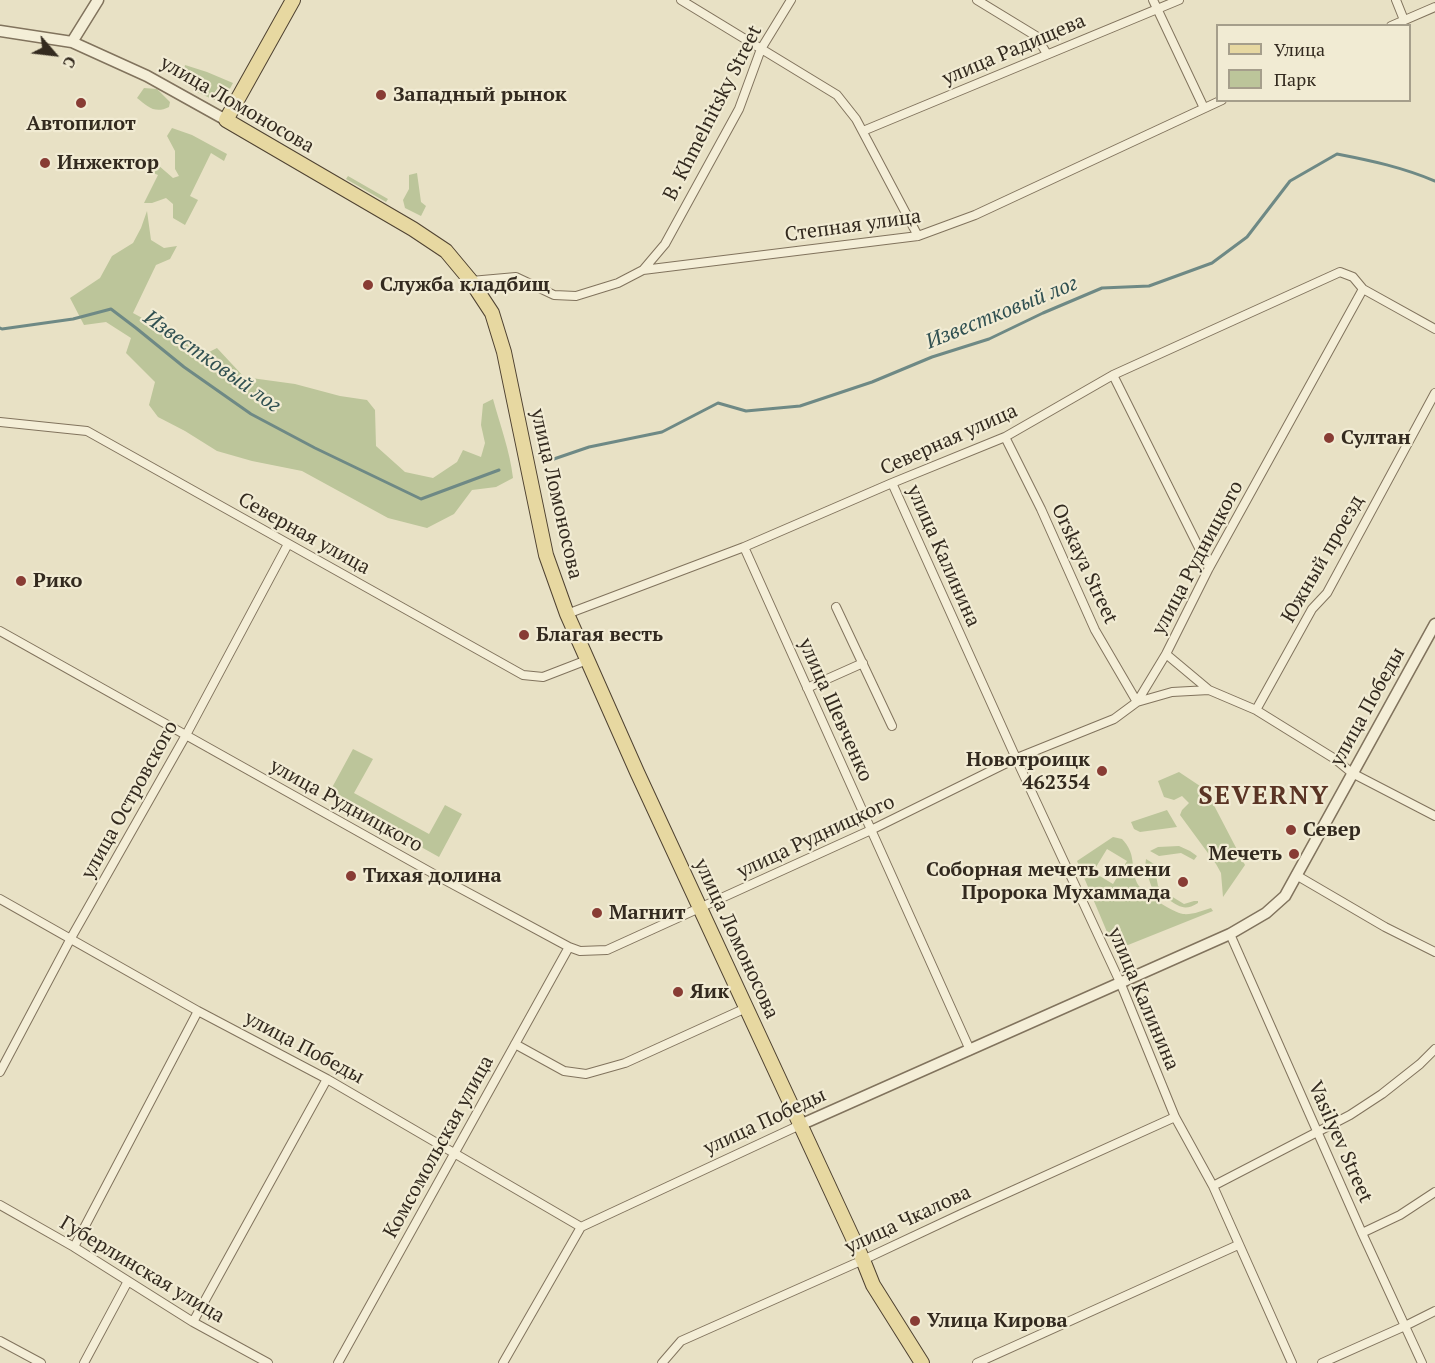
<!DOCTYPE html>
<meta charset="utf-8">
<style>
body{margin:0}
#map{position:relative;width:1435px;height:1363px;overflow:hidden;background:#e8e1c5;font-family:"PT Serif",serif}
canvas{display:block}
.legend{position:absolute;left:1216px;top:24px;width:195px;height:78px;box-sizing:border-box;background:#f1ebd3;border:2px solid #a59e8b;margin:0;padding:8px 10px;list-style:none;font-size:18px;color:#332a1f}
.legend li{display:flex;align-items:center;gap:12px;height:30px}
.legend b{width:30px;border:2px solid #a59e8b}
.north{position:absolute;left:24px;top:24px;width:60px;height:60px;-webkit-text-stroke:4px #f1ebd3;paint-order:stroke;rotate:118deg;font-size:16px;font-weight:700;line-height:24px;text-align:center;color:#332a1f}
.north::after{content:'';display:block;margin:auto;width:21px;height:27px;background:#332a1f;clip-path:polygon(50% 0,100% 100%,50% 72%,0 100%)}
</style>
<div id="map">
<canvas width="1435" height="1363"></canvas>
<ul class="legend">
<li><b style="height:8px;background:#e7d8a1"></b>Улица</li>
<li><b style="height:16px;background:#bcc59a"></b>Парк</li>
</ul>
<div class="north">С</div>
</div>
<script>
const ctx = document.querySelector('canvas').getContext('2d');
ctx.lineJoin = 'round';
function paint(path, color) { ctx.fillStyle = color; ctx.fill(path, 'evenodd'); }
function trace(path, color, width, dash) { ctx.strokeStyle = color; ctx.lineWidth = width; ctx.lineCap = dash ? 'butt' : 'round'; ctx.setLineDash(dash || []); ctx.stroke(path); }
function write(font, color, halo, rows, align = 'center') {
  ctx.font = font + ' "PT Serif",serif'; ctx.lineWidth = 4.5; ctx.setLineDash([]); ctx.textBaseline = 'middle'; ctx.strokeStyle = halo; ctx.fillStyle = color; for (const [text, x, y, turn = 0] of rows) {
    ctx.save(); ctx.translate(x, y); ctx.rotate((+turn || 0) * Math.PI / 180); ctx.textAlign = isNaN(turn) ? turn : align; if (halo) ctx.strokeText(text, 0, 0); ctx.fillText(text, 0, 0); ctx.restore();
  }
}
paint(new Path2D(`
 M 185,65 L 207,72 L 233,83 L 227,94 L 214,100 L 195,91 L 183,76 Z
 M 144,88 L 157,89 L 170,102 L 169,107 C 155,114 148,107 137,98 Z
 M 172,128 L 192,135 L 227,154 L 224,161 L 211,153 L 190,196 L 198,200 L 185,225 L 173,218 L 173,204 L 166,198 L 152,203 L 144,203 L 158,175 L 149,171 L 153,166 L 158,165 L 173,178 L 179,176 L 175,169 L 175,151 L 167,136 Z
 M 417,173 L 421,202 L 426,206 L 421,216 L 405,208 L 403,200 L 409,189 L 409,175 Z
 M 348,176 L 388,199 L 386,202 L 346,179 Z
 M 147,211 L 151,240 L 164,248 L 177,246 L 170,259 L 156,265 L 133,313 L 207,353 L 217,348 L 244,377 L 295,384 L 340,396 L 367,400 L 375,410 L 376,446 L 405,472 L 433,478 L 457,462 L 463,450 L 481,457 L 485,443 L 481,425 L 483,404 L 493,399 C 500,425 510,451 513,478 L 496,487 L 472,490 L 454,514 L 427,528 L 388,518 L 302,471 L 252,461 L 217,451 L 185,431 L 158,417 L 149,405 L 155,382 L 126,353 L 131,338 L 106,322 L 84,325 L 70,298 L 100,278 L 112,256 L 133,243 L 141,228 Z
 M 353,749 L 373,759 L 354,793 L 429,834 L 445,805 L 462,814 L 439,857 L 328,795 Z
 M 1179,772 L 1206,790 L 1245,865 L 1223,897 L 1221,873 L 1216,864 L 1180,815 L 1182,810 L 1189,803 L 1182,796 L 1174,800 L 1164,797 L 1158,781 Z
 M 1167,810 L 1177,827 L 1140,832 L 1134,829 L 1131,822 Z
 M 1113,837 L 1122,839 C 1125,842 1128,846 1130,851 C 1134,860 1132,873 1137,883 C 1141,892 1174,913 1183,914 C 1192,915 1202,911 1211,908 L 1213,911 L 1128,945 L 1110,939 L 1077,861 ZM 1107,849 L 1127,861 L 1113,884 L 1093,872 Z
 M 1179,846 L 1190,851 L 1197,856 L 1194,860 L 1181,853 L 1159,856 L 1150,851 L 1158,847 Z
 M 1146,859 L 1154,864 L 1158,886 L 1168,893 L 1165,898 L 1152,888 L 1145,868 Z
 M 1171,896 L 1184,904 L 1194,901 L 1198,901 L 1198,903 C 1185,911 1180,907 1169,900 Z`), '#bcc59a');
trace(new Path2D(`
 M 0,328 L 2,329 L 73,319 L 111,309 L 136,328 L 184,367 L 251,414 L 315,448 L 421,499 L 499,470
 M 548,461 L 589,447 L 662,432 L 718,403 L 746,411 L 800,406 L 872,382 L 932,357 L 989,339 L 1043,313 L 1102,288 L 1149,286 L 1212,263 L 1247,237 L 1290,181 L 1337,154 C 1373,161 1401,167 1435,181`), '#6e8985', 3);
const minor = new Path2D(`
 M 681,0 L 837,95 L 856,119 L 918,236
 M 977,0 L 1036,36 L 1047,54
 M 1153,0 L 1204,108
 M 1396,0 L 1404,20
 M 1391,26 L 1435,7
 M 863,131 L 1179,0
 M 643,270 L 665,244 L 739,109 L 761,49 L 791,0
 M 471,281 L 516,277 L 554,295 L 576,296 L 618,283 L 643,270 L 918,236 L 975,215 L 1222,100
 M 1113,375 L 1209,568
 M 0,422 L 87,431 L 523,675 L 543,677 L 587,660
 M 1005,437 L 1041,509 L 1095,630 L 1137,702 L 1172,692 L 1209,690
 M 892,483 L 1020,767 L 1120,982 L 1175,1117 L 1213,1186 L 1292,1363
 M 744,547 L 970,1050
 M 836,607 L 892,726
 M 567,614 L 744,547 L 892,483 L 1005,437 L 1113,375 L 1340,272 L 1353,277 L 1363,289 L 1435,329
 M 0,631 L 441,878 L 569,947 L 580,951 L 607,950 L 871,830 L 1017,758 L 1114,719 L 1137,702 L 1166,654 L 1209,568 L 1363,289
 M 1166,654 L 1209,690 L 1256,710 L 1335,759 L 1352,773 L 1435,816
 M 807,688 L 863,663
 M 1256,710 L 1312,609 L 1327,593 L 1435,393
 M 1296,875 L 1385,927 L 1435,952
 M 0,899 L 198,1011 L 327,1079 L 581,1227 L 800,1125
 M 1230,934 L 1362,1233 L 1422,1363
 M 515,1044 L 564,1071 L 586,1074 L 625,1063 L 746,1008
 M 0,1072 L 71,938 L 186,735 L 288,544
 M 1213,1186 L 1350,1115 L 1382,1094 L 1420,1064 L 1435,1049
 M 0,1205 L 74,1247 L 193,1322 L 268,1363
 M 1362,1233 L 1400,1215 L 1435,1192
 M 74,1247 L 198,1011
 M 193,1322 L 327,1079
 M 0,1341 L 41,1363
 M 84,1363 L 128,1281
 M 338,1363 L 569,947
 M 503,1363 L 581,1227
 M 662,1363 L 681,1341 L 863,1260 L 963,1213 L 1175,1117
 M 977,1363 L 1238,1245
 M 1322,1363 L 1405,1326 L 1435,1311`);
const tertiary = new Path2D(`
 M 0,31 L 72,42 L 147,76 L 226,120
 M 72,42 L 98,0
 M 800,1125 L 1230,934 L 1266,913 L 1285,896 L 1435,624`);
const primary = new Path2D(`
 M 293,0 L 226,120 L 413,229 L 446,251 L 471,281 L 492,313 L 504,352 L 546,555 L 567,614 L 637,772 L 863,1260 L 873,1285 L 922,1363`);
trace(minor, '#81735d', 10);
trace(tertiary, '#81735d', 13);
trace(primary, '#4f4231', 16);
trace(minor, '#f4eed7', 8);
trace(tertiary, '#f4eed7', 10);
trace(primary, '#e7d8a1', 14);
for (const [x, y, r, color] of [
 [381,95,6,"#883c34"],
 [81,103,6,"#883c34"],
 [45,163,6,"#883c34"],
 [368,285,6,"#883c34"],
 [1329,438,6,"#883c34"],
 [21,581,6,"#883c34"],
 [524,635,6,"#883c34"],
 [1102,771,6,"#883c34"],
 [1291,830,6,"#883c34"],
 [1294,854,6,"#883c34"],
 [351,876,6,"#883c34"],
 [1183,882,6,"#883c34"],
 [597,913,6,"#883c34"],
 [678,992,6,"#883c34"],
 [915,1321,6,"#883c34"]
]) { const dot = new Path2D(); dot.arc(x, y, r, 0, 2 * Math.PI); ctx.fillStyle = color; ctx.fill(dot); trace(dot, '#f1ebd3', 2); }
write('20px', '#332a1f', '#f1ebd3', [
 ["улица Радищева",1014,50,-23],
 ["улица Ломоносова",237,105,30],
 ["B. Khmelnitsky Street",713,113,-63],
 ["Степная улица",853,226,-8],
 ["Северная улица",949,440,-24],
 ["улица Ломоносова",556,494,77],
 ["Северная улица",304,534,29],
 ["улица Калинина",943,556,66],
 ["улица Рудницкого",1198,558,-62],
 ["Южный проезд",1323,559,-60],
 ["Orskaya Street",1084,564,65],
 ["улица Победы",1368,707,-61],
 ["улица Шевченко",835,710,66],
 ["улица Островского",130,800,-61],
 ["улица Рудницкого",346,806,29],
 ["улица Рудницкого",816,837,-25],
 ["улица Ломоносова",736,939,65],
 ["улица Калинина",1143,999,67],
 ["улица Победы",304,1048,28],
 ["улица Победы",765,1122,-25],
 ["Vasilyev Street",1340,1142,66],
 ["Комсомольская улица",439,1147,-61],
 ["улица Чкалова",908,1220,-25],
 ["Губерлинская улица",142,1270,31]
]);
write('bold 20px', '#332a1f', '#f1ebd3', [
 ["Западный рынок",393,95],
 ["Автопилот",81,124,"center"],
 ["Инжектор",57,163],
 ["Служба кладбищ",380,285],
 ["Султан",1341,438],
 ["Рико",33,581],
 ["Благая весть",536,635],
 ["Новотроицк",1090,760,"right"],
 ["462354",1090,783,"right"],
 ["Север",1303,830],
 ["Мечеть",1282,854,"right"],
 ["Соборная мечеть имени",1171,870,"right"],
 ["Пророка Мухаммада",1171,893,"right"],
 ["Тихая долина",363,876],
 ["Магнит",609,913],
 ["Яик",690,992],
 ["Улица Кирова",927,1321]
], 'left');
write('italic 21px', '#305051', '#f1ebd3', [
 ["Известковый лог",1002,313,-22],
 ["Известковый лог",212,362,35]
]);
ctx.letterSpacing = '1.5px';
write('bold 26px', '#5a3424', '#f1ebd3', [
 ["SEVERNY",1264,797]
]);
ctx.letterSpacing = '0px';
</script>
